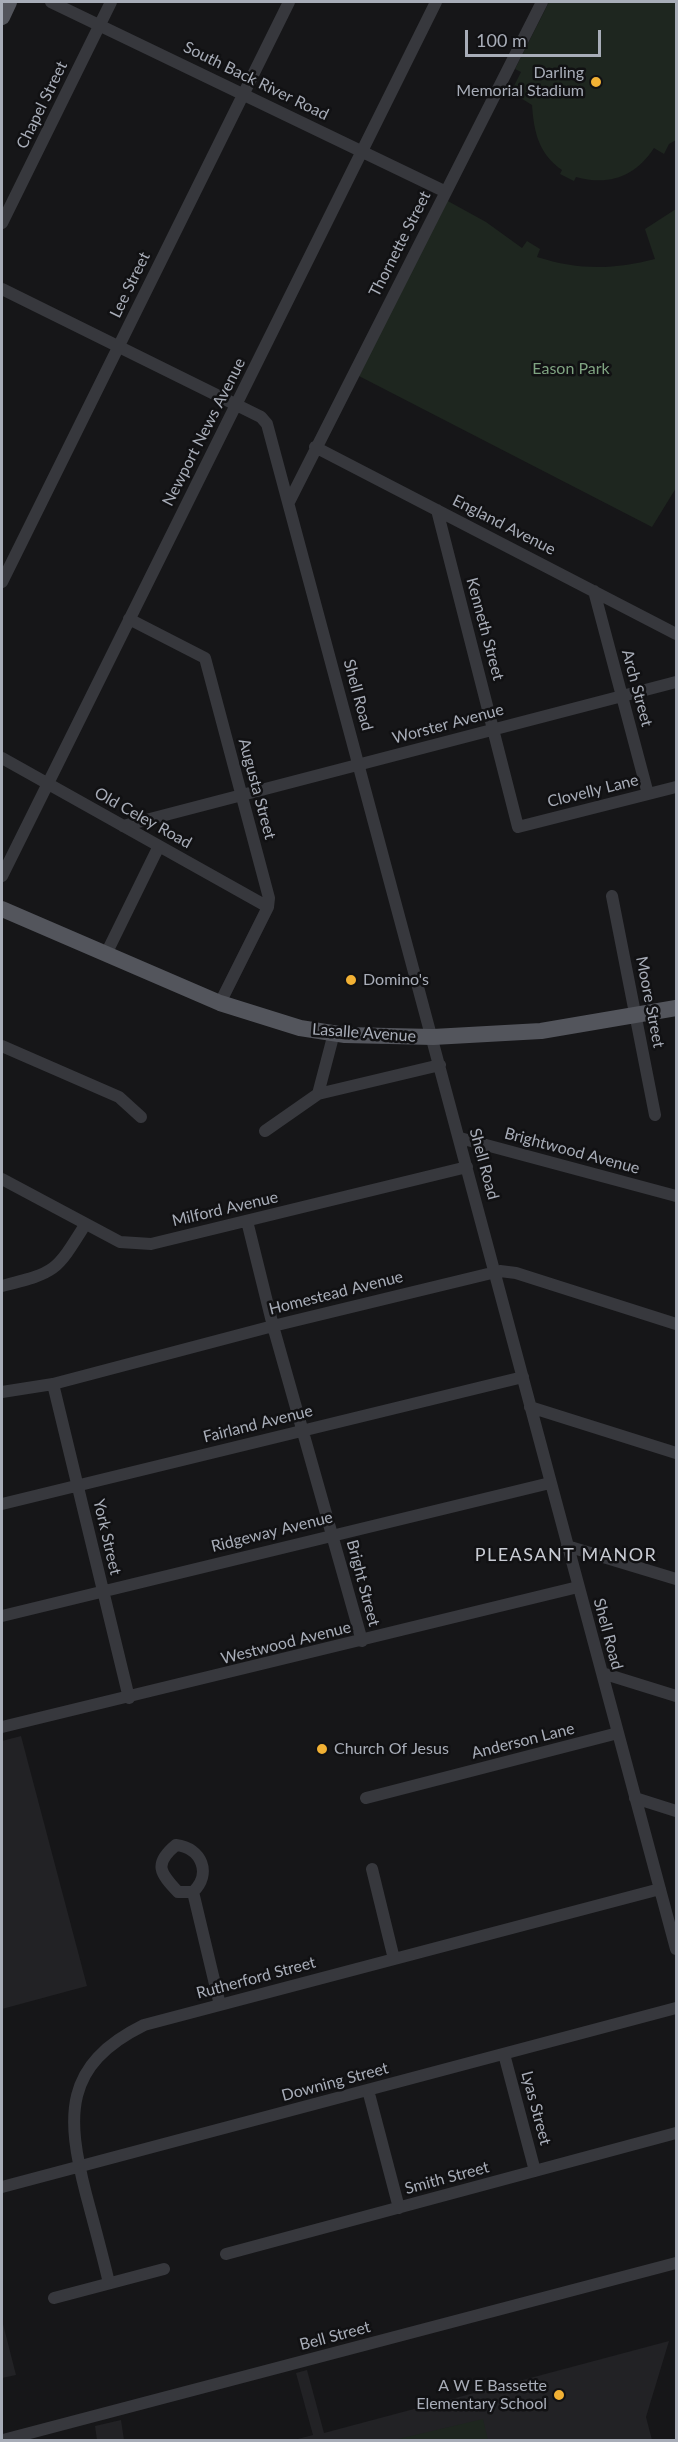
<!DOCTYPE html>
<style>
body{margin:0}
#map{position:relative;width:678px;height:2442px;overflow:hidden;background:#161618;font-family:Lato,sans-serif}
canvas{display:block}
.frame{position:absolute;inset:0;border:3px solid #a8adb8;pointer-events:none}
.scale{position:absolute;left:465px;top:30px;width:136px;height:27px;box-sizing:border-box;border:3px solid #a8adb8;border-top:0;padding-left:8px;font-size:18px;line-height:21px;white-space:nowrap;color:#a8adb8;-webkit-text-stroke:4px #111113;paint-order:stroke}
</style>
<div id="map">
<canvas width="678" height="2442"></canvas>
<div class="frame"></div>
<div class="scale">100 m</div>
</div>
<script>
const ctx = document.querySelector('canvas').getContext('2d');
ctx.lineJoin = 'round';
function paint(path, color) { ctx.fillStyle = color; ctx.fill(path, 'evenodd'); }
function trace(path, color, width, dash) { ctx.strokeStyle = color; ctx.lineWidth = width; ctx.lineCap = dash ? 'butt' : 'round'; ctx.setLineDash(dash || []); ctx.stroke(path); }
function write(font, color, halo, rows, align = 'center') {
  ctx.font = font + ' Lato,sans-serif'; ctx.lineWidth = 5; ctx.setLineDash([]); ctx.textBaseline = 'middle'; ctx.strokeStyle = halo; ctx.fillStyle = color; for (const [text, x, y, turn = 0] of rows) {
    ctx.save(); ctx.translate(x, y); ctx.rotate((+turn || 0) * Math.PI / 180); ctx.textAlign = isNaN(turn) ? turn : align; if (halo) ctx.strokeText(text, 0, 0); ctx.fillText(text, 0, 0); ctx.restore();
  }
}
paint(new Path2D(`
 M 21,1736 L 87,1986 L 2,2009 L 2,1741 Z
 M 2,2320 L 16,2375 L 2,2378 Z
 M 669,2341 L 646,2417 L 652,2440 L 294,2440 L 313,2435 L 296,2373 L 307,2370 L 324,2433 Z
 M 121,2420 L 124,2440 L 97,2440 L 95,2426 Z`), '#222225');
paint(new Path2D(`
 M 549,2 L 676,2 L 676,140 L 669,144 L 664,154 L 654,148 C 635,177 609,186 576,177 L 574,181 L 560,174 L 562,170 C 539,154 534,133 532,105 L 511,92 L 521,72 L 515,69 Z
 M 446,200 L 486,222 L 522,248 L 527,241 L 540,249 L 537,257 C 578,270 613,270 655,259 L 645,229 L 676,209 L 676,488 L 652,527 L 357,375 Z
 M 483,2419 L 488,2440 L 394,2440 Z`), '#1e261f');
trace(new Path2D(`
 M 51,2 L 446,192
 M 2,223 L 111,2
 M 2,289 L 261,417 L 267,424 L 676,1949
 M 315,447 L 676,634
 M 289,502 L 542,2
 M 437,510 L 518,827 L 676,787
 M 2,582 L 289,2
 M 594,591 L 648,794
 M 129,619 L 205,658 L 269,898 L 268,907 L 220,1003
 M 2,758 L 268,907
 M 123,826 L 676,682
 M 2,876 L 436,2
 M 612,896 L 655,1115
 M 106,954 L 159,846
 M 2,1046 L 119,1097 L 141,1117
 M 318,1094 L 334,1033
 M 265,1131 L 318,1094 L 440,1065
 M 460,1138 L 676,1196
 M 2,1179 L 120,1242 L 151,1244 L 467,1167
 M 247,1221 L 273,1326 L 362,1641
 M 2,1286 C 56,1272 55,1273 85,1225
 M 53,1384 L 129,1698
 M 2,1392 L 53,1384 L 273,1326 L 500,1271 L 516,1273 L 676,1324
 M 530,1407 L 676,1453
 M 2,1504 L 523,1377
 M 567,1546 L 676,1579
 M 2,1616 L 550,1483
 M 602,1673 L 676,1696
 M 2,1727 L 578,1587
 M 366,1798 L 618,1733
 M 635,1798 L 676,1811
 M 372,1869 L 394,1959
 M 193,1892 C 212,1874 202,1848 176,1845 C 153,1864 160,1873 178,1892 L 193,1892 L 220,2005
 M 504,2054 L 535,2171
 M 368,2090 L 399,2208
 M 2,2187 L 676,2008
 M 226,2254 L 676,2133
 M 109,2283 C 102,2253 94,2224 86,2194 C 66,2116 63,2065 144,2025 L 660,1889
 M 54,2298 L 164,2269
 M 3,2440 L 676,2263`), '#37383d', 12);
trace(new Path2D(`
 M 2,17 L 9,2
 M 2,909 L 220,1003 L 300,1028 L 345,1035 L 433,1037 L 541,1031 L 676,1008`), '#53555c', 16);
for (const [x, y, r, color] of [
 [596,82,6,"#f2b134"],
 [351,980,6,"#f2b134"],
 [322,1749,6,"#f2b134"],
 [559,2395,6,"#f2b134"]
]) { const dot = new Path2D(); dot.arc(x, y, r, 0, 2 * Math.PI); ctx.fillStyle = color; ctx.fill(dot); trace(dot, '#111113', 2); }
write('16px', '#a8adb8', '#111113', [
 ["Darling",584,73],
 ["Memorial Stadium",584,91],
 ["Domino's",363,980,"left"],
 ["Church Of Jesus",334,1749,"left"],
 ["A W E Bassette",547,2386],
 ["Elementary School",547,2404]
], 'right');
write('16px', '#a8adb8', '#111113', [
 ["South Back River Road",256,81,26],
 ["Chapel Street",42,105,-64],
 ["Thornette Street",400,244,-63],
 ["Lee Street",130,285,-64],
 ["Newport News Avenue",204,432,-63],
 ["England Avenue",504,525,27],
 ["Kenneth Street",485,629,75],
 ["Arch Street",637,688,75],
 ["Shell Road",358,695,75],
 ["Worster Avenue",448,724,-15],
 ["Augusta Street",257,789,75],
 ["Clovelly Lane",593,791,-14],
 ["Old Celey Road",143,818,29],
 ["Moore Street",650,1002,79],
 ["Lasalle Avenue",364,1033,4],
 ["Brightwood Avenue",572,1151,15],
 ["Shell Road",484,1164,75],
 ["Milford Avenue",225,1209,-13],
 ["Homestead Avenue",336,1293,-14],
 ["Fairland Avenue",258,1424,-14],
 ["Ridgeway Avenue",272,1532,-14],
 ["York Street",107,1537,77],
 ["Bright Street",363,1583,75],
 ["Shell Road",608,1634,75],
 ["Westwood Avenue",286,1643,-14],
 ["Anderson Lane",523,1741,-14],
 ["Rutherford Street",256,1978,-15],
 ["Downing Street",335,2082,-15],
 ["Lyas Street",536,2108,75],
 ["Smith Street",447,2178,-15],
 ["Bell Street",335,2336,-15]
]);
write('16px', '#7fa381', '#111113', [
 ["Eason Park",571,369]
]);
ctx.letterSpacing = '1.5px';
write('18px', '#c9ccd4', '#111113', [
 ["PLEASANT MANOR",566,1555]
]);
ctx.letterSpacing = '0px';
</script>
